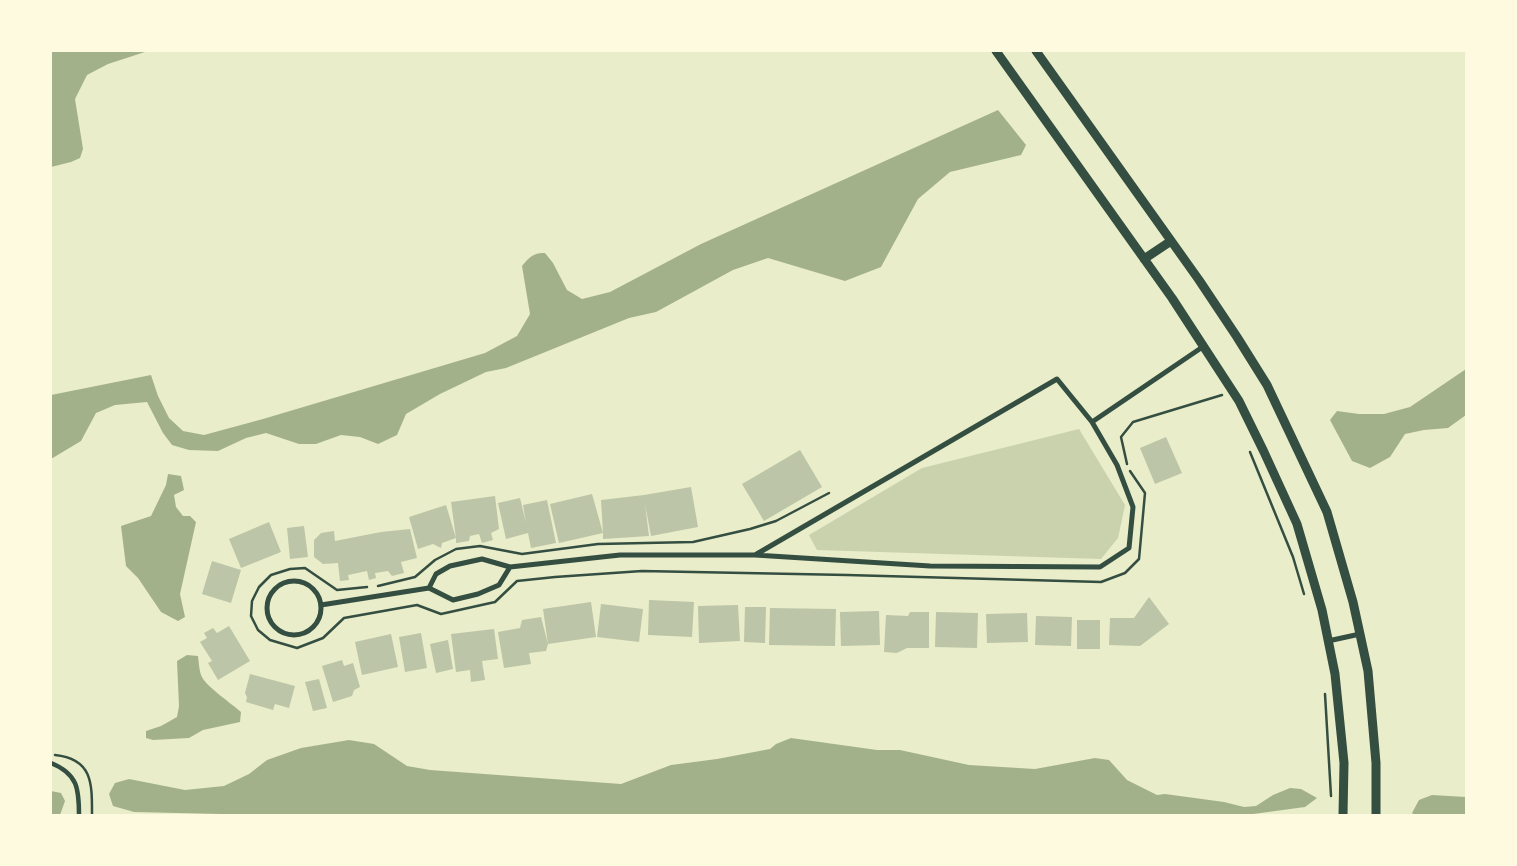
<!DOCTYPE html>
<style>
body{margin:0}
#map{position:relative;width:1517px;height:866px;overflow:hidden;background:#e9edc9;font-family:Lato,sans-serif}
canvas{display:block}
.frame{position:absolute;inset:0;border:52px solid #fefae0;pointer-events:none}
</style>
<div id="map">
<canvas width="1517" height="866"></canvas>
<div class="frame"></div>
</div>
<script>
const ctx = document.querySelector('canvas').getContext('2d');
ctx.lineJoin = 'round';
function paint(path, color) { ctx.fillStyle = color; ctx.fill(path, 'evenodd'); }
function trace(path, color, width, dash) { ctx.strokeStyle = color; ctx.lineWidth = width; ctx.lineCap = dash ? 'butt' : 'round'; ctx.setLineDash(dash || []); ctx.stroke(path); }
paint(new Path2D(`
 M 1079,429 L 1125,505 L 1118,538 L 1101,559 L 817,550 L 809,535 L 922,468 Z`), '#cad2ad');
paint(new Path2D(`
 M 51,51 L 148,51 L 108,64 L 87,75 L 75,99 L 83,149 L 80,158 L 71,162 L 51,167 Z
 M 998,110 L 1026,145 L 1021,155 L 950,172 L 918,199 L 881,267 L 845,281 L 768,258 L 733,270 L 656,312 L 629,318 L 506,368 L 486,372 L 440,394 L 406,414 L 397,435 L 378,444 L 360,437 L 341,435 L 316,444 L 299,444 L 266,433 L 246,438 L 218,451 L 189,450 L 172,445 L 163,433 L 147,402 L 115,405 L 96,413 L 81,441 L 51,459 L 51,395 L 151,375 L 158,396 L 169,418 L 183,431 L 204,435 L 263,419 L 485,353 L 517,336 L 530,314 L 522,266 C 528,258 534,252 545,253 L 553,263 L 567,290 L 582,299 L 610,292 L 701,244 Z
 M 1466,369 L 1466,415 L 1448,428 L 1424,430 L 1405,434 L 1390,457 L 1370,468 L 1352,461 L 1330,420 L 1337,411 L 1359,414 L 1384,414 L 1410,407 Z
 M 168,474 L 181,476 L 184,490 L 174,495 L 176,507 L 183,516 L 190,516 L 196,522 L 180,594 L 185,617 L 178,621 L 161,612 L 138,578 L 126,566 L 121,526 L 151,516 L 166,485 Z
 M 187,655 L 198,656 C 199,663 199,671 202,677 C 207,687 231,703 241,712 L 240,722 L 203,730 L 189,738 L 153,740 L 146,738 L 146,731 L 161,726 L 177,717 L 179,706 L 177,661 Z
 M 791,738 L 877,750 L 900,750 L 969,765 L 1035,769 L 1095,758 L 1109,760 L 1127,780 L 1157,795 L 1165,794 L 1224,802 L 1244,807 L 1256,806 L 1273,795 L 1290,788 L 1301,789 L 1317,798 L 1305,807 L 1246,815 L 264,815 L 134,812 L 113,806 L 109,794 L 115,783 L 129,779 L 185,790 L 224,786 L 249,774 L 267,760 L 301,748 L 349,740 L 374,744 L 407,766 L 430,770 L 621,784 L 671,765 L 717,759 L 770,749 L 776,744 Z
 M 51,791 L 61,793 L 65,801 L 60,815 L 51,815 Z
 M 1432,795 L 1466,797 L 1466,815 L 1414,815 L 1412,813 L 1419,800 Z`), '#a3b18a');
paint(new Path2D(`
 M 1166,437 L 1182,473 L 1155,484 L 1140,448 Z
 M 800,450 L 822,487 L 764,521 L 742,484 Z
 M 691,487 L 698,527 L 651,536 L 645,504 L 649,536 L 603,539 L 603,533 L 559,543 L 550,504 L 592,494 L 603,533 L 601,500 L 644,495 Z
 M 495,496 L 499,529 L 491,533 L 493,540 L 482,543 L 479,534 L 470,536 L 469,541 L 456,543 L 456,538 L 442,543 L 441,548 L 433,544 L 418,549 L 409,517 L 446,505 L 456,538 L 451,502 Z
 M 520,498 L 526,523 L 523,505 L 547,500 L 556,543 L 531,548 L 528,533 L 506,539 L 498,503 Z
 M 269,522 L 281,552 L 241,568 L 229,539 Z
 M 304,526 L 308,557 L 290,559 L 287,528 Z
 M 410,529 L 417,558 L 401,562 L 404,573 L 392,576 L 388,571 L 375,573 L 376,578 L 369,580 L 367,571 L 348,575 L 349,580 L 340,581 L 338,563 L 323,564 L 314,557 L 314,540 L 321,533 L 334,531 L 335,541 L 381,532 Z
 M 212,561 L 241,570 L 231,603 L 202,594 Z
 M 1149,597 L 1169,624 L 1140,646 L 1109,645 L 1110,618 L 1134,618 Z
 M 649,600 L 694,602 L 692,637 L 648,635 Z
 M 591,602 L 596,637 L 548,644 L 546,651 L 529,653 L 531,664 L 504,668 L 498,632 L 520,628 L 522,620 L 541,617 L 548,644 L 543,609 Z
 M 601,604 L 643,609 L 639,642 L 597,637 Z
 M 738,605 L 740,641 L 699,643 L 698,606 Z
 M 745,607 L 766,607 L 765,643 L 744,642 Z
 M 770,608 L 836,609 L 835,646 L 769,645 Z
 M 879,611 L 880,645 L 841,646 L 840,612 Z
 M 910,612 L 929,612 L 929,648 L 907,648 L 897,653 L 884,652 L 886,615 L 908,616 Z
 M 936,612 L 978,613 L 977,648 L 935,647 Z
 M 1027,613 L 1028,642 L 987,643 L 986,614 Z
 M 1036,616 L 1072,617 L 1071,646 L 1035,645 Z
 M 1077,620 L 1100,620 L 1100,649 L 1077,649 Z
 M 229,626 L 250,661 L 218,680 L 208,663 L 212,661 L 200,642 L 207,638 L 204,633 L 213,628 L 217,633 Z
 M 494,629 L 498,659 L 482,661 L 485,680 L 471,682 L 470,670 L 456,672 L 451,634 Z
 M 421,633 L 427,668 L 405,672 L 399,637 Z
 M 391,634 L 398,667 L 362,675 L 355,642 Z
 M 448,640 L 453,669 L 436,673 L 430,644 Z
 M 342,660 L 344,666 L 353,663 L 360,687 L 354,690 L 352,696 L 333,702 L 322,666 Z
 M 250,674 L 295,686 L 289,708 L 275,704 L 273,710 L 246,702 L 247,697 L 245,693 Z
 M 319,679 L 327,708 L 313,711 L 305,682 Z`), '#bcc5a7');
trace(new Path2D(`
 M 1250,452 L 1293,557 L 1304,594
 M 1127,464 L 1121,437 L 1133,422 L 1222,395
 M 378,586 L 415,577 L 435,560 L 456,549 L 480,546 L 522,554 L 598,544 L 693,542 L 750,529 L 776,521 L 829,493
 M 367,587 L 337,590 L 305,568 L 290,569 L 271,575 L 259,587 L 252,601 L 251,616 L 258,630 L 270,640 L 297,648 L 323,638 L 344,618 L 417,605 L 441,614 L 495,602 L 517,581 L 555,577 L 642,571 L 847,575 L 1101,582 L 1125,573 L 1139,559 L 1145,493 L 1130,471
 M 1325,694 L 1331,796
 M 55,755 C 93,759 92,784 92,815`), '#344e41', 2.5);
trace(new Path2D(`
 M 51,763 C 78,774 79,789 79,815`), '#344e41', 4.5);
trace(new Path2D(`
 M 755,555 L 1057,379 L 1092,422 L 1204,346
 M267 608a27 27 0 1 1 54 0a27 27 0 1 1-54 0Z
 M 429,588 L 436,574 L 450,566 L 482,559 L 510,567 L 620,555 L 755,555 L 930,566 L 1100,567 L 1129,548 L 1133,507 L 1117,465 L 1092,422
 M 321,605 L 429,588 L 453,600 L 478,594 L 499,585 L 510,567
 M 1328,641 L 1360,634`), '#344e41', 5);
trace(new Path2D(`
 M 996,51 L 1172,298 L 1239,401 L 1264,452 L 1297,524 L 1322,610 L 1335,674 L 1344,763 L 1343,815
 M 1036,51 L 1199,280 L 1237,337 L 1267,385 L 1327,512 L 1353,602 L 1368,671 L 1376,763 L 1376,815
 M 1144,259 L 1171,241`), '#344e41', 9);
</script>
